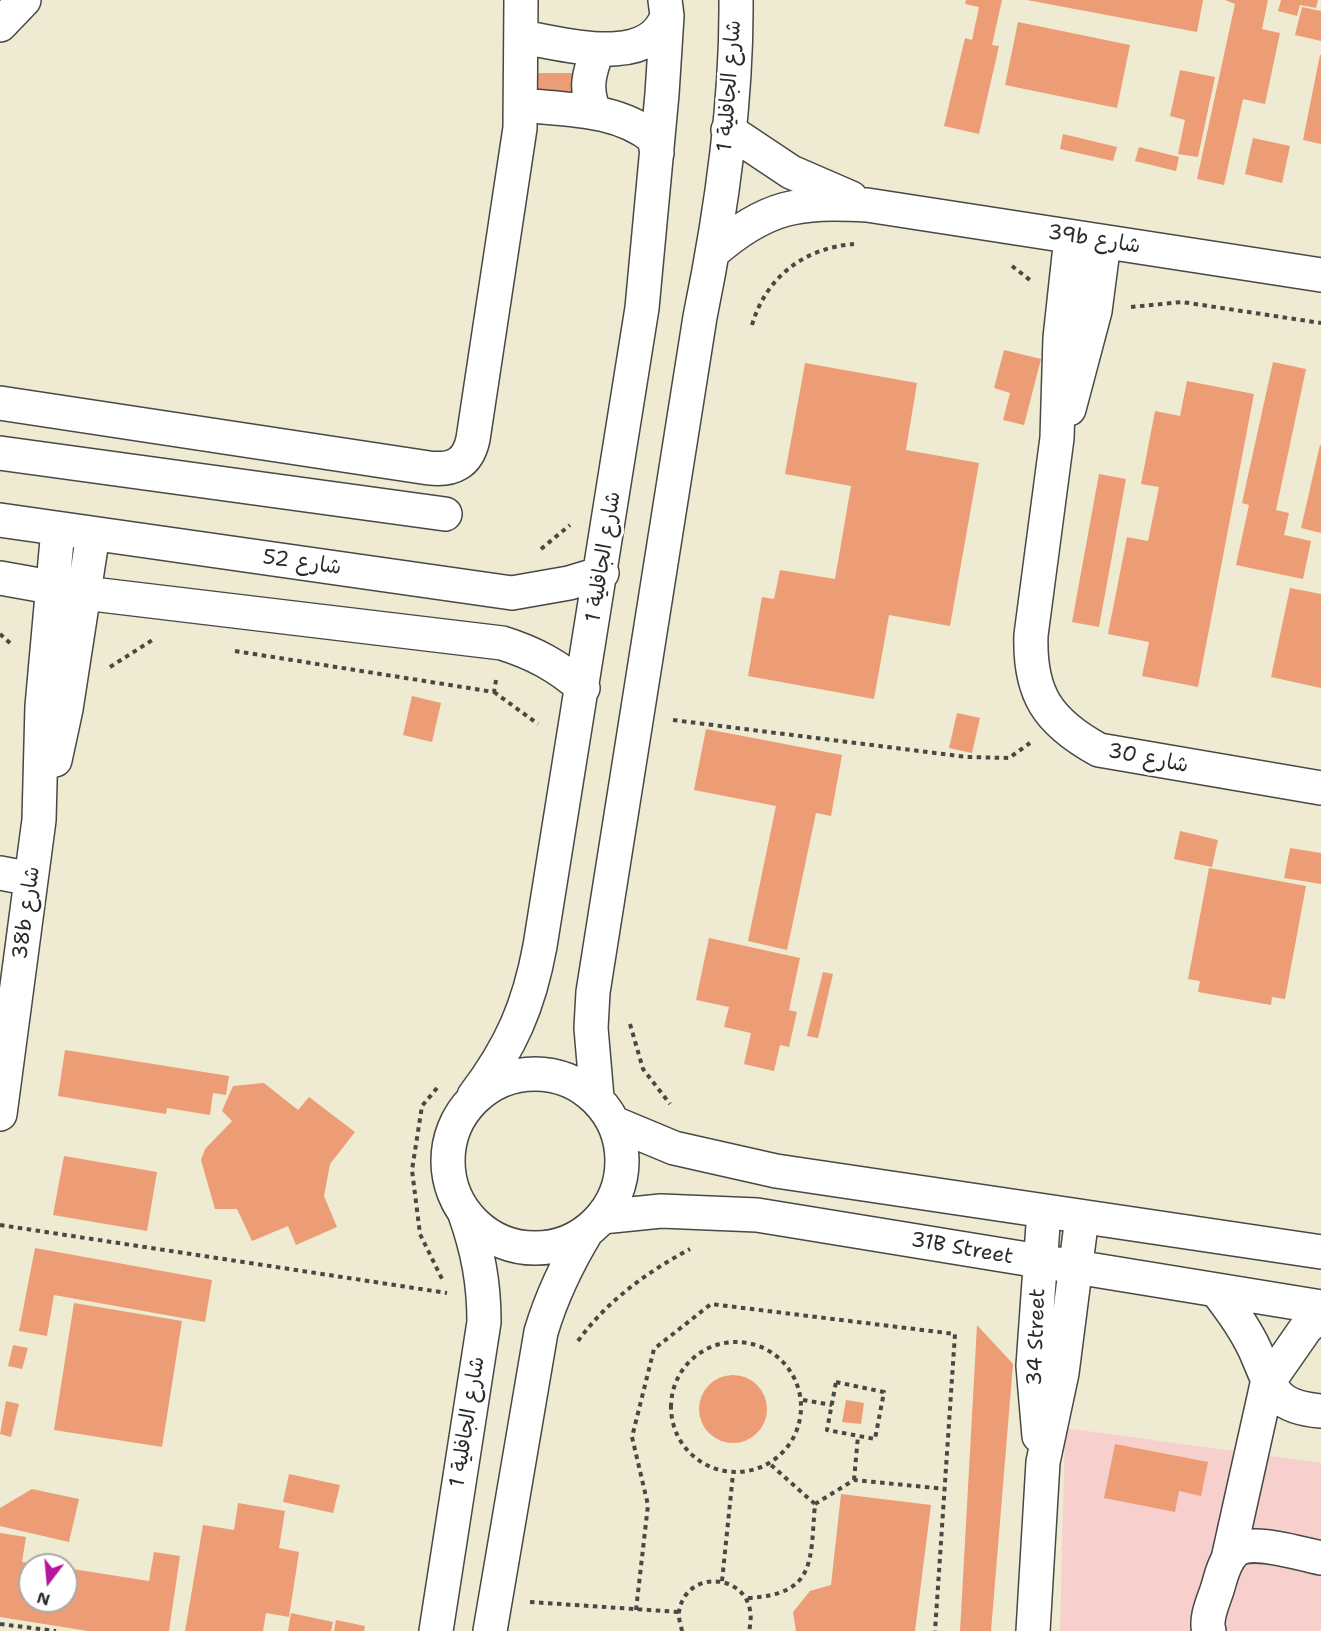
<!DOCTYPE html>
<meta charset="utf-8">
<style>
body{margin:0}
#map{position:relative;width:1321px;height:1631px;overflow:hidden;background:#efead2;font-family:"Shantell Sans",sans-serif}
canvas{display:block}
.north{position:absolute;left:18px;top:1553px;width:60px;height:60px;box-sizing:border-box;background:#fff;border:2px solid #aaa;border-radius:50%;rotate:196deg;font-size:16px;font-weight:700;line-height:24px;text-align:center;color:#2b2b2b}
.north::after{content:'';display:block;margin:auto;width:21px;height:27px;background:#b5179e;clip-path:polygon(50% 0,100% 100%,50% 72%,0 100%)}
</style>
<div id="map">
<canvas width="1321" height="1631"></canvas>
<div class="north">N</div>
</div>
<script>
const ctx = document.querySelector('canvas').getContext('2d');
ctx.lineJoin = 'round';
function paint(path, color) { ctx.fillStyle = color; ctx.fill(path, 'evenodd'); }
function trace(path, color, width, dash) { ctx.strokeStyle = color; ctx.lineWidth = width; ctx.lineCap = dash ? 'butt' : 'round'; ctx.setLineDash(dash || []); ctx.stroke(path); }
function write(font, color, halo, rows, align = 'center') {
  ctx.font = font + ' "Shantell Sans","Playpen Sans Arabic",sans-serif'; ctx.lineWidth = 6; ctx.setLineDash([]); ctx.textBaseline = 'middle'; ctx.strokeStyle = halo; ctx.fillStyle = color; for (const [text, x, y, turn = 0] of rows) {
    ctx.save(); ctx.translate(x, y); ctx.rotate((+turn || 0) * Math.PI / 180); ctx.textAlign = isNaN(turn) ? turn : align; if (halo) ctx.strokeText(text, 0, 0); ctx.fillText(text, 0, 0); ctx.restore();
  }
}
paint(new Path2D(`
 M 1065,1428 L 1321,1463 L 1321,1631 L 1060,1631 Z`), '#f7d0ce');
paint(new Path2D(`
 M 966,0 L 1002,0 L 992,45 L 999,46 L 979,134 L 944,126 L 965,38 L 972,40 L 979,7 L 965,4 Z
 M 1027,0 L 1203,0 L 1197,32 Z
 M 1225,0 L 1268,0 L 1262,29 L 1280,33 L 1265,104 L 1243,99 L 1224,185 L 1197,179 L 1235,4 Z
 M 1281,0 L 1318,0 L 1316,8 L 1300,5 L 1297,16 L 1278,11 Z
 M 1302,7 L 1321,11 L 1321,41 L 1295,35 Z
 M 1018,22 L 1130,45 L 1117,108 L 1005,85 Z
 M 1320,55 L 1321,55 L 1321,144 L 1303,140 Z
 M 1180,70 L 1215,77 L 1198,157 L 1178,154 L 1185,120 L 1170,116 Z
 M 536,73 L 572,73 L 572,99 L 536,99 Z
 M 1063,134 L 1117,147 L 1113,161 L 1060,149 Z
 M 1253,138 L 1290,146 L 1282,183 L 1245,174 Z
 M 1139,147 L 1179,157 L 1176,171 L 1135,161 Z
 M 1004,350 L 1041,359 L 1024,425 L 1003,420 L 1010,393 L 994,388 Z
 M 1273,362 L 1306,369 L 1276,510 L 1289,513 L 1284,535 L 1311,541 L 1303,579 L 1236,565 L 1249,505 L 1242,503 Z
 M 805,363 L 917,383 L 906,450 L 979,463 L 950,626 L 889,615 L 874,699 L 748,676 L 762,597 L 774,599 L 780,570 L 835,579 L 851,486 L 785,474 Z
 M 1187,381 L 1254,394 L 1198,687 L 1142,676 L 1149,642 L 1108,634 L 1127,537 L 1148,541 L 1159,487 L 1141,484 L 1155,411 L 1180,416 Z
 M 1320,445 L 1321,445 L 1321,533 L 1301,528 Z
 M 1099,474 L 1126,479 L 1099,627 L 1072,622 Z
 M 1290,588 L 1321,594 L 1321,688 L 1271,677 Z
 M 412,696 L 441,703 L 432,742 L 403,735 Z
 M 957,713 L 980,718 L 972,753 L 949,748 Z
 M 706,729 L 842,755 L 831,816 L 816,813 L 787,950 L 748,941 L 776,806 L 694,790 Z
 M 1180,831 L 1218,840 L 1212,867 L 1174,859 Z
 M 1290,848 L 1321,853 L 1321,884 L 1284,878 Z
 M 1209,868 L 1306,886 L 1285,999 L 1272,997 L 1271,1005 L 1198,992 L 1200,981 L 1188,979 Z
 M 709,938 L 800,958 L 789,1010 L 797,1012 L 789,1047 L 780,1045 L 774,1071 L 744,1064 L 751,1033 L 724,1027 L 729,1007 L 696,1000 Z
 M 823,972 L 833,974 L 818,1038 L 807,1036 Z
 M 65,1050 L 229,1076 L 226,1095 L 213,1093 L 210,1115 L 167,1108 L 166,1114 L 58,1096 Z
 M 264,1083 L 298,1110 L 309,1097 L 355,1132 L 330,1164 L 324,1196 L 337,1227 L 296,1245 L 288,1226 L 252,1241 L 237,1209 L 215,1209 L 201,1160 L 205,1149 L 232,1121 L 222,1111 L 233,1086 Z
 M 64,1156 L 157,1172 L 147,1231 L 53,1215 Z
 M 35,1248 L 212,1280 L 205,1322 L 54,1295 L 47,1336 L 19,1331 Z
 M 74,1303 L 182,1321 L 162,1447 L 54,1430 Z
 M 977,1325 L 1013,1364 L 991,1631 L 960,1631 Z
 M 13,1345 L 28,1348 L 22,1369 L 8,1366 Z
 M699 1409a34 34 0 1 1 68 0a34 34 0 1 1-68 0Z
 M 846,1400 L 864,1403 L 861,1424 L 842,1422 Z
 M 6,1401 L 19,1404 L 11,1437 L 0,1434 Z
 M 1115,1444 L 1208,1462 L 1201,1496 L 1179,1491 L 1175,1512 L 1104,1498 Z
 M 289,1474 L 340,1485 L 333,1513 L 283,1502 Z
 M 32,1489 L 79,1499 L 69,1542 L 0,1526 L 0,1508 Z
 M 841,1494 L 931,1505 L 915,1631 L 796,1631 L 793,1612 L 810,1591 L 831,1585 Z
 M 238,1503 L 285,1511 L 279,1548 L 299,1552 L 289,1617 L 266,1613 L 263,1631 L 185,1631 L 203,1525 L 234,1530 Z
 M 0,1533 L 26,1537 L 22,1562 L 36,1564 L 30,1565 L 30,1601 L 66,1601 L 66,1568 L 149,1581 L 154,1552 L 180,1556 L 169,1631 L 88,1631 L 0,1617 Z
 M 291,1613 L 333,1622 L 331,1631 L 288,1631 Z
 M 336,1620 L 365,1626 L 364,1631 L 334,1631 Z`), '#ec9d75');
const minor = new Path2D(`
 M 0,25 L 24,0
 M 521,37 C 562,43 649,70 667,16
 M 521,105 C 568,110 616,108 654,138 L 657,153
 M 595,113 C 584,89 589,73 598,49
 M 728,130 L 791,172 L 851,198
 M 1071,237 L 1060,338 L 1057,438 L 1031,635 C 1029,694 1048,722 1099,750 L 1321,788
 M 713,252 C 766,206 798,201 867,205 L 1321,275
 M 0,403 L 429,468 C 453,471 468,463 473,439 L 520,128 L 521,0
 M 1069,409 L 1095,311 L 1104,242
 M 0,453 L 445,514
 M 0,520 L 512,593 L 569,583 L 602,573
 M 0,578 L 84,593 L 502,643 C 534,653 558,666 583,688
 M 55,760 L 66,709 L 93,534
 M 0,873 L 31,879
 M448 1161a87 87 0 1 1 174 0a87 87 0 1 1-174 0Z
 M 474,1096 C 511,1047 529,1006 540,946 L 642,308 L 662,94 L 667,16 L 665,0
 M 597,1098 L 591,1028 L 593,992 L 700,317 C 721,214 737,106 736,0
 M 0,1114 L 39,820 L 42,706 L 58,529
 M 614,1123 L 674,1148 L 776,1171 L 1321,1252
 M 602,1217 L 661,1211 L 757,1215 L 1321,1307
 M 1216,1290 C 1231,1309 1245,1328 1255,1350 C 1272,1388 1272,1407 1321,1411
 M 1039,1436 L 1033,1366 L 1044,1211
 M 1228,1559 L 1267,1384 L 1306,1328 L 1321,1315
 M 436,1631 L 484,1322 C 484,1283 478,1251 465,1214
 M 490,1631 L 541,1332 C 552,1295 567,1264 587,1231
 M 1033,1631 L 1043,1462 L 1062,1373 L 1082,1217
 M 1209,1631 C 1205,1619 1213,1602 1217,1590 C 1221,1577 1224,1561 1234,1552 C 1249,1537 1301,1554 1321,1558`);
trace(minor, '#484844', 36);
trace(new Path2D(`
 M 1012,266 L 1030,280
 M 1131,307 L 1182,302 L 1321,323
 M 752,325 C 766,277 804,248 854,244
 M 541,549 L 570,525
 M 0,634 L 11,644
 M 235,651 L 494,692 L 496,680
 M 110,667 L 154,639
 M 494,692 L 538,724
 M 673,720 L 967,757 L 1009,758 L 1030,743
 M 630,1024 L 643,1069 L 670,1104
 M 437,1088 L 422,1106 L 412,1170 L 420,1234 L 443,1281
 M 0,1225 L 447,1293
 M 578,1341 C 607,1301 647,1272 690,1249
 M671 1407a65 65 0 1 1 130 0a65 65 0 1 1-130 0Z
 M 836,1382 L 884,1392 L 875,1439 L 827,1430 Z
 M 803,1400 L 832,1405
 M 854,1480 L 858,1436
 M 815,1504 L 854,1480 L 946,1489
 M 722,1581 L 733,1474
 M 748,1598 C 817,1594 810,1561 815,1504 L 770,1464
 M 530,1602 L 679,1612
 M 636,1610 L 648,1505 L 632,1437 L 654,1349 L 711,1304 L 955,1334 L 935,1631
 M 0,1624 L 56,1631
 M 682,1631 C 681,1625 678,1618 679,1612 C 686,1564 763,1574 749,1631`), '#484844', 4, [4.5, 4.5]);
trace(minor, '#fff', 33);
write('21px', '#2b2b2b', '#fff', [
 ["شارع الجافلية 1",730,86,-86],
 ["39b شارع",1094,240,9],
 ["شارع الجافلية 1",604,557,-81],
 ["شارع 52",302,563,8],
 ["شارع 30",1148,759,11],
 ["38b شارع",27,913,-82],
 ["31B Street",962,1249,10],
 ["34 Street",1037,1337,-88],
 ["شارع الجافلية 1",468,1422,-81]
]);
</script>
